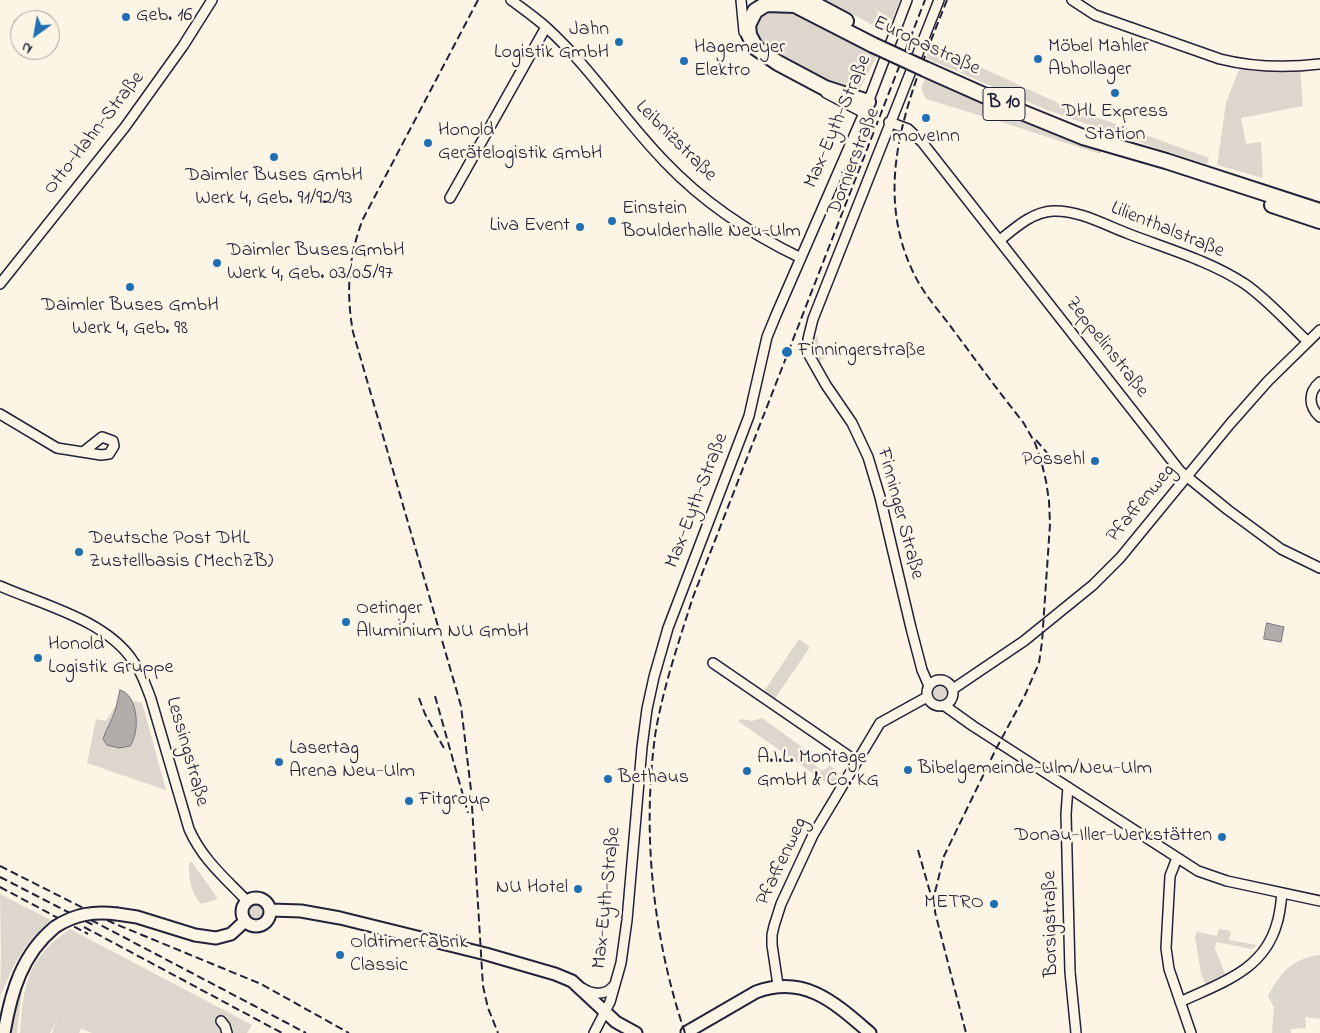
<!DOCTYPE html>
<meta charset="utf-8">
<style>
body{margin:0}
#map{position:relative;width:1320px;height:1033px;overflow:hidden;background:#fcf5e5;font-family:"Indie Flower",sans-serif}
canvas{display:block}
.north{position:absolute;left:10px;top:10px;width:50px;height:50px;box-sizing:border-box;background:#fcf5e5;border:1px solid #a5a1a1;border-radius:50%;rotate:212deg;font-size:14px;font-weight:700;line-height:20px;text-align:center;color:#22223b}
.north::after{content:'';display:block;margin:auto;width:18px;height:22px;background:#1f6fb2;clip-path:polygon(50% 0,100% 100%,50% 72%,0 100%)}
</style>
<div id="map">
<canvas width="1320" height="1033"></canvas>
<div class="north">N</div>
</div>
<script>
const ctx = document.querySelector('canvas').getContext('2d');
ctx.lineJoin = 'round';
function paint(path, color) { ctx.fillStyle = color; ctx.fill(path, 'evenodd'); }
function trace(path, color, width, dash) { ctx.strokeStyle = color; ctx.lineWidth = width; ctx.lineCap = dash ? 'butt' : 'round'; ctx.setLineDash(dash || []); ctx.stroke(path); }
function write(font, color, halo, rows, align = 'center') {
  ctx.font = font + ' "Indie Flower",sans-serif'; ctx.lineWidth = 5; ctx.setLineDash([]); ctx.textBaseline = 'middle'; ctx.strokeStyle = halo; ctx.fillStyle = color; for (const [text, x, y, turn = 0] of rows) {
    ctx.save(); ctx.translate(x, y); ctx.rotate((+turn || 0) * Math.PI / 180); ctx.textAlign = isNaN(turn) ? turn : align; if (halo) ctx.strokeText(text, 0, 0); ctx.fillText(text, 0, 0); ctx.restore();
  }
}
paint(new Path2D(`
 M 827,0 L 900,0 L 892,20 L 875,9 L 889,28 L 887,33 Z
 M 767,9 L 784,10 L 877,56 L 857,94 L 832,86 L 757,45 L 753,19 Z
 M 931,44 L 1060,104 L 1209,158 L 1207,164 L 1135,141 L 1047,110 L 926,58 Z
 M 1240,67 L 1262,70 L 1300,69 L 1303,106 L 1241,118 L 1246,144 L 1261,142 L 1263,178 L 1217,165 L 1226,103 Z
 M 925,79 L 940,82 L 1102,148 L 1100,154 L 998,121 L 926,99 L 921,88 Z
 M 814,336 L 818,338 L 818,342 L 827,356 L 819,362 C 813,354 813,346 814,336 Z
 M 799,639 L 810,647 L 774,700 L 763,693 Z
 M933 694a8 8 0 1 1 16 0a8 8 0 1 1-16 0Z
 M 121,697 L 142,703 L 166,790 L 87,763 L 96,719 L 106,721 Z
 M 762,718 L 813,755 L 814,765 L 822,771 L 830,766 L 840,773 L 831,786 L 738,721 L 741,719 L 752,721 Z
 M 192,862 L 218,899 L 201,904 C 190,891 189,879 189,863 Z
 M 0,894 L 51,920 C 23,944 14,964 0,997 L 1,952 Z
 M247 913a10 10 0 1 1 20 0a10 10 0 1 1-20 0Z
 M 70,929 L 252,1025 L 247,1033 L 92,1033 L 81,1029 L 79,1033 L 52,1033 L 57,1020 L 50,1033 L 20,1033 C 24,982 27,959 70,929 Z
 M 1219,929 L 1231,931 L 1229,940 L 1257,945 L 1252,949 L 1216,942 L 1215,948 L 1225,974 L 1206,986 L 1201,973 L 1195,937 L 1197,932 L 1217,936 Z
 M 1320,955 L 1320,1019 L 1305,1017 L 1306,1028 L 1291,1029 L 1291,1033 L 1272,1033 L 1274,1008 L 1268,996 C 1279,974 1294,957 1320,955 Z
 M 23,981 L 17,1033 L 8,1033 L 16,993 Z`), '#dcd6cc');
const water = new Path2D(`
 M 1267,623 L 1284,627 L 1281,642 L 1264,639 Z
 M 120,690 C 139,695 140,733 130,746 L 119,748 L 107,745 L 103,739 C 106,729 112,721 115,711 C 117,705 118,697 120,690 Z`);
paint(water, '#b2adab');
trace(water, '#78757e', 1);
const minor = new Path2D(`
 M 511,0 C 523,9 536,18 547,28 C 591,68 623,119 665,162 C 703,202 751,234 801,258
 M 741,0 L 744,32
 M 1072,0 L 1095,15 L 1220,59 C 1252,67 1287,68 1320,64
 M 826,93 L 864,113
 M 889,122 L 908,129 L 922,142 L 1180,471 L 1228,510 L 1281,549 L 1320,568
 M 450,198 L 546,27
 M 1000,240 C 1015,228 1032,212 1053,211 C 1079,210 1105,225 1129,234 C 1168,249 1210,261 1245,284 C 1268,300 1287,322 1307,341
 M 0,284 L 125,127 L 183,46 L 212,0
 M 1320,382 C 1308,392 1308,406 1320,417
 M 0,414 L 57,448 L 101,455 L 109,454 L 114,446 L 113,441 L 102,437 L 83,452
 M 0,586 C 43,605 106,620 133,661 C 142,672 146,686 151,699 L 189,829 C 202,859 225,878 247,901
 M 713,663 L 856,761
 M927 693a13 13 0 1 1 26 0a13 13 0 1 1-26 0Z
 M 929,686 L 922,670 L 911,628 L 880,497 L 868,457 L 852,423 L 826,385 L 809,355 L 808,339 L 813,319 L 939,0
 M 953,689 L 1024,641 L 1093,585 L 1120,558 L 1230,424 L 1268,381 L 1320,330
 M 945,706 L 973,726 L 1198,871 L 1227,881 L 1320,901
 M 1068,787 L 1066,814 L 1070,972 L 1076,1033
 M 1177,858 L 1170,876 L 1166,948 L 1169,969 L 1191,1033
 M 778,985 L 772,945 L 772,935 L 774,926 L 781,904 L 813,835 L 880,723 L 927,697
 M 582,988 C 593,995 607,996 615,984
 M 1180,1002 C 1220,983 1264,971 1277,923 C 1280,914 1281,903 1282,893
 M 221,1021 L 225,1026 L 227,1033
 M 594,1033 L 610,1002 L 621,963 L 627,920 L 642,747 L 647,709 L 654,677 L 668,628 L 749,416 L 767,337 L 776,315 L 864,113 L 907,0`);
const major = new Path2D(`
 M242 912a14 14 0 1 1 28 0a14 14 0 1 1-28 0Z
 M 271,910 L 301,911 L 340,918 L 486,954 L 555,974 L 572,981 L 616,1022 L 636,1033
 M 117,914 L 137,917 L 195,935 L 216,938 L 231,934 L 245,921
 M 687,1032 L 756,992 C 805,974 835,1003 870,1033
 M 4,1033 C 11,992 22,954 55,927`);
const highway = new Path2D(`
 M 807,0 L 846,21
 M 787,1 L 873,45
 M 795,5 L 766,4 L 755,11 L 748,25 L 749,35 L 756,48 L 778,63 L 825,88 L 868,102
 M 925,69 L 1024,113 L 1083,137 L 1166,161 L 1320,211
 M 1272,205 L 1320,221`);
trace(minor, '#22223b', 12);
trace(major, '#22223b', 15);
trace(highway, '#22223b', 18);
trace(minor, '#fcf5e5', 9);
trace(major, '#fcf5e5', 11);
trace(highway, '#fcf5e5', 14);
trace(new Path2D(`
 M 478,0 L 363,219 C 348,257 346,293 353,332 L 461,706 L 471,790 L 483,986 L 488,1008 L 498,1033
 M 947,0 C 912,89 868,183 915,276 C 925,296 941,313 954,331 C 977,362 999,392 1023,422 L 1035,443 L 1041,460 L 1046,481 L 1049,501 L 1050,524 L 1042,642 L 1039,663 L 1025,695 L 996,749 L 944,856 L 935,892 L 935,912 L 966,1033
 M 1036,440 L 1054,461
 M 435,696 L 468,813
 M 419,698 L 425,714 L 445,750
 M 918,850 L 932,899
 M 0,866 L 113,923 L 261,984 L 349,1033
 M 0,877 L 95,926
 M 0,887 L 88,934
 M 91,920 L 306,1033
 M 84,927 L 282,1033
 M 685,1033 C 653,938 642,835 655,736 C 662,691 679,641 693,597 L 925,0`), '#22223b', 2, [8, 4]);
const majorBridge = new Path2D(`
 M 55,927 C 75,914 94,911 117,914`);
const highwayBridge = new Path2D(`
 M 873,45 L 925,69`);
trace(majorBridge, '#22223b', 15, []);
trace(highwayBridge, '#22223b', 18, []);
trace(majorBridge, '#fcf5e5', 11);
trace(highwayBridge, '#fcf5e5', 14);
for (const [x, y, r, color] of [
 [126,17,5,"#1f6fb2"],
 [619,42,5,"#1f6fb2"],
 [1038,59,5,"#1f6fb2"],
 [684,61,5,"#1f6fb2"],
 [1115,93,5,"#1f6fb2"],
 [926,118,5,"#1f6fb2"],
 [428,143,5,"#1f6fb2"],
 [274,157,5,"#1f6fb2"],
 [612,221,5,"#1f6fb2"],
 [580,227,5,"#1f6fb2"],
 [217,263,5,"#1f6fb2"],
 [130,287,5,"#1f6fb2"],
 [787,352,6,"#1f6fb2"],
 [1095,461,5,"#1f6fb2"],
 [79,552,5,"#1f6fb2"],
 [346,622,5,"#1f6fb2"],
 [38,658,5,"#1f6fb2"],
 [279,762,5,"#1f6fb2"],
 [908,770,5,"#1f6fb2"],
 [747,771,5,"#1f6fb2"],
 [608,779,5,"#1f6fb2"],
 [409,801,5,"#1f6fb2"],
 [1222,837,5,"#1f6fb2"],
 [578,889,5,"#1f6fb2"],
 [994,904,5,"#1f6fb2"],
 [340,955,5,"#1f6fb2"]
]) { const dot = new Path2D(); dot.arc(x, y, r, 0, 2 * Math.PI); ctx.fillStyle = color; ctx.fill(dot); trace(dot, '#fcf5e5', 2); }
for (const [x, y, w] of [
 [1004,104,42]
]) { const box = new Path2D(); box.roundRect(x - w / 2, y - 16.5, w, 33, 4); ctx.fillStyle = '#fcf5e5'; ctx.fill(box); trace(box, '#22223b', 1); }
write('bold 19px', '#22223b', null, [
 ["B 10",1004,104]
]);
write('20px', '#22223b', '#fcf5e5', [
 ["Geb. 16",136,17],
 ["Jahn",609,31,"right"],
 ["Logistik GmbH",609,54,"right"],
 ["Möbel Mahler",1048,48],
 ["Abhollager",1048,71],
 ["Hagemeyer",694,49],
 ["Elektro",694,72],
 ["DHL Express",1115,113,"center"],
 ["Station",1115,136,"center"],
 ["Honold",438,132],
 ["Gerätelogistik GmbH",438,155],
 ["moveInn",926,138,"center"],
 ["Daimler Buses GmbH",274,177,"center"],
 ["Werk 4, Geb. 91/92/93",274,200,"center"],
 ["Einstein",622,210],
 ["Boulderhalle Neu-Ulm",622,233],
 ["Liva Event",570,227,"right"],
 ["Daimler Buses GmbH",227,252],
 ["Werk 4, Geb. 03/05/97",227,275],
 ["Daimler Buses GmbH",130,307,"center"],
 ["Werk 4, Geb. 98",130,330,"center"],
 ["Finningerstraße",798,352],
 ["Possehl",1085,461,"right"],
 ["Deutsche Post DHL",89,540],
 ["Zustellbasis (MechZB)",89,563],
 ["Oetinger",356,610],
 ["Aluminium NU GmbH",356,633],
 ["Honold",48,646],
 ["Logistik Gruppe",48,669],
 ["Lasertag",289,750],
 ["Arena Neu-Ulm",289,773],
 ["A.I.L. Montage",757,759],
 ["GmbH & Co. KG",757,782],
 ["Bibelgemeinde-Ulm/Neu-Ulm",918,770],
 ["Bethaus",618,779],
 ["Fitgroup",419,801],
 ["Donau-Iller-Werkstätten",1212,837,"right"],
 ["NU Hotel",568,889,"right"],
 ["METRO",984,904,"right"],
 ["Oldtimerfabrik",350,944],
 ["Classic",350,967]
], 'left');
write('20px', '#22223b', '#fcf5e5', [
 ["Europastraße",926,47,25],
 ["Max-Eyth-Straße",839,122,-67],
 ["Otto-Hahn-Straße",95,134,-52],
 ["Leibnizstraße",675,142,45],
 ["Dornierstraße",855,162,-69],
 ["Lilienthalstraße",1167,231,22],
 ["Zeppelinstraße",1106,348,52],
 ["Max-Eyth-Straße",698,501,-69],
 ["Pfaffenweg",1142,504,-50],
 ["Finninger Straße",899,514,75],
 ["Lessingstraße",186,752,74],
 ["Pfaffenweg",783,862,-65],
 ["Max-Eyth-Straße",608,898,-84],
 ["Borsigstraße",1052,924,-91]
]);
</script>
